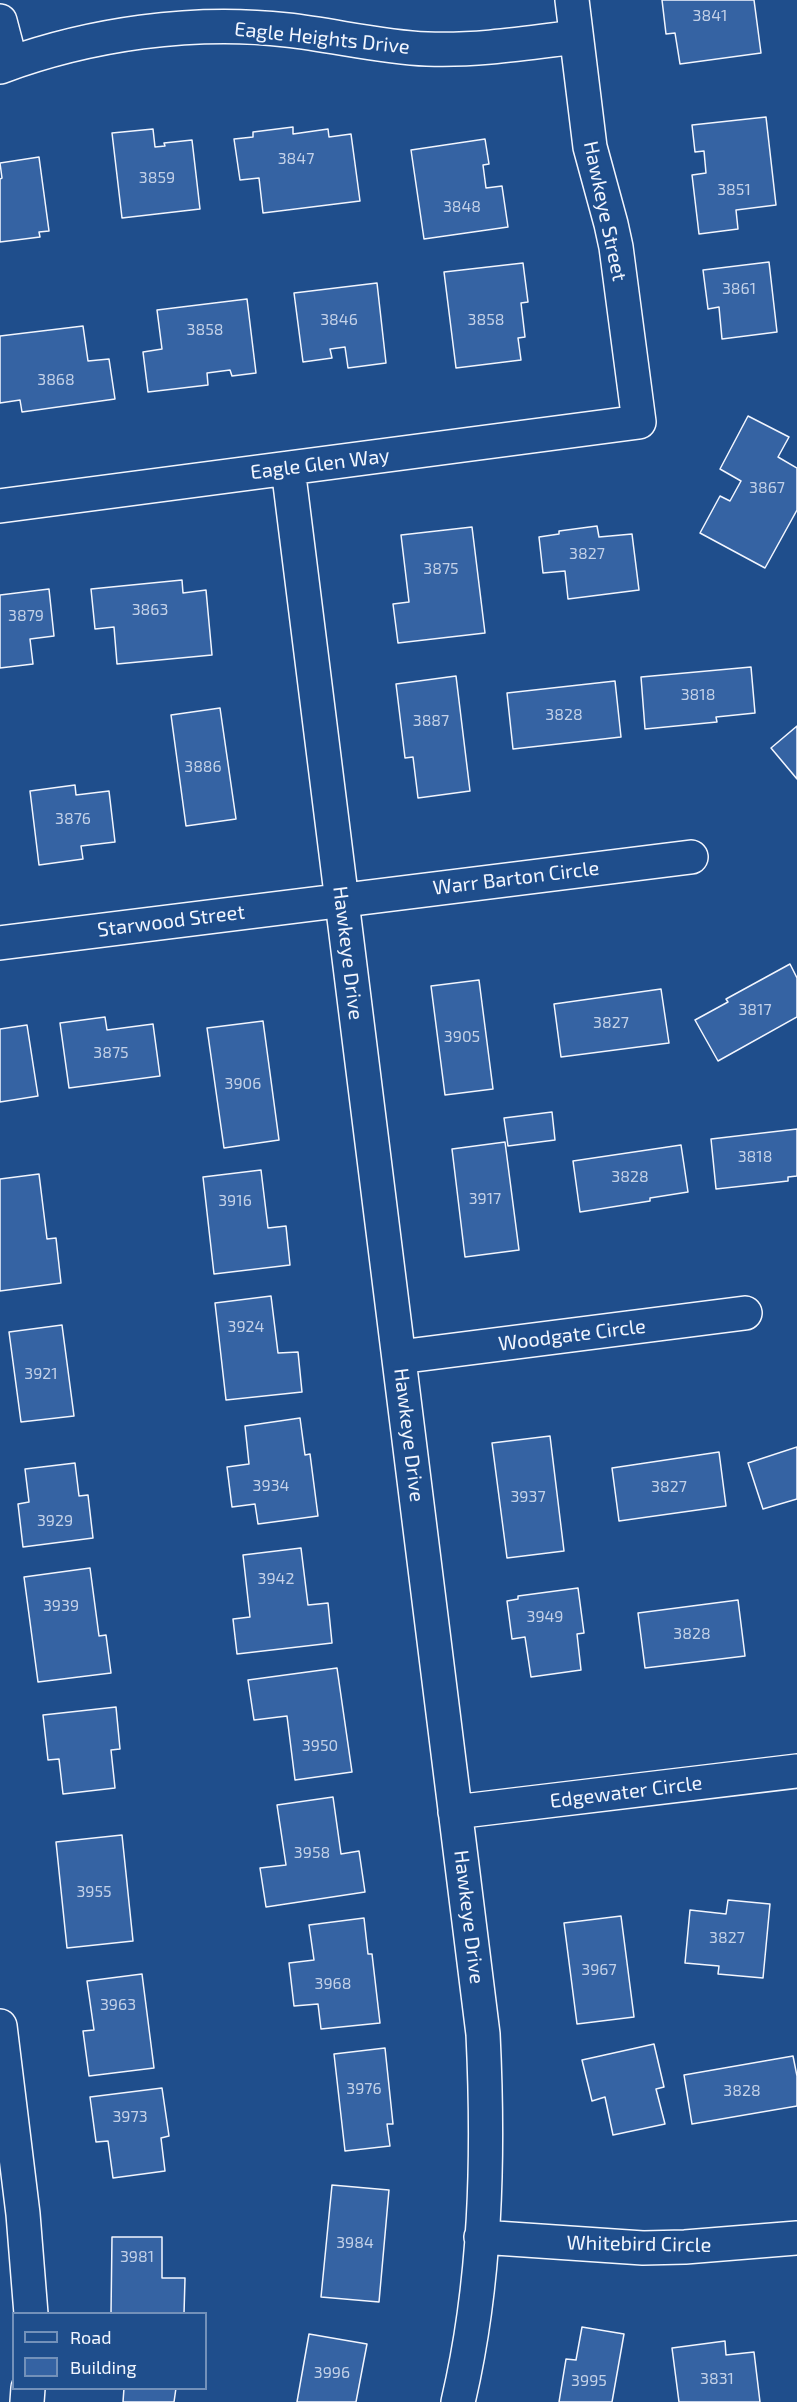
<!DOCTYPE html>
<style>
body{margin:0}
#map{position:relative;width:797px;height:2402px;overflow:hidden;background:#1f4e8c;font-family:"Exo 2",sans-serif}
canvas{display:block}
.legend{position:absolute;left:12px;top:2312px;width:195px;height:78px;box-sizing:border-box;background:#1f4e8c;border:2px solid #7391ba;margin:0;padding:8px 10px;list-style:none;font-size:18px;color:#f2f6ff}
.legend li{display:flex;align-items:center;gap:12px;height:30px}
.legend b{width:30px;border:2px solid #7391ba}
</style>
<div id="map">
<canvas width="797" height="2402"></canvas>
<ul class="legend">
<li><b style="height:8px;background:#1f4e8c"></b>Road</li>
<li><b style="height:16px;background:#3563a3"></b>Building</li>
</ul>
</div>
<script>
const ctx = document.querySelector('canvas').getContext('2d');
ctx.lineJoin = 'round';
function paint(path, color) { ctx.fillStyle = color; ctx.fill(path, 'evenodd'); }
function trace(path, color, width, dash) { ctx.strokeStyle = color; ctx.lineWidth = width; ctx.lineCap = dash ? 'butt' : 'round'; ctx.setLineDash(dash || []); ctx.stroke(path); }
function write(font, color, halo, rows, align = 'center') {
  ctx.font = font + ' "Exo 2",sans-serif'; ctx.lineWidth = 4.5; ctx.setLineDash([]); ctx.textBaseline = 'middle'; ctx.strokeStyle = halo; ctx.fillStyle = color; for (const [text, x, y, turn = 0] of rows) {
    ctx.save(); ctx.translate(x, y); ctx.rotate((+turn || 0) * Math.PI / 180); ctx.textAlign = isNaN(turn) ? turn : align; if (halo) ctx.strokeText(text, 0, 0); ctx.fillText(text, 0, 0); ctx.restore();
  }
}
const building = new Path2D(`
 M 662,0 L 754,0 L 761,53 L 680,64 L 675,33 L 666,34 Z
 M 766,117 L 776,205 L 736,210 L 738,229 L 699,234 L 692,175 L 706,173 L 704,151 L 695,152 L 692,125 Z
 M 293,127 L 293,134 L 328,129 L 329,137 L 351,134 L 360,201 L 263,213 L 259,178 L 240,180 L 234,139 L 253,137 L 253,132 Z
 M 153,129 L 155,147 L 165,146 L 164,143 L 192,140 L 200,209 L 122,218 L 112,133 Z
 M 485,139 L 489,164 L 483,165 L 486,188 L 502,186 L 508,227 L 424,239 L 411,150 Z
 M 39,157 L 49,231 L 39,232 L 40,237 L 0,242 L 0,179 L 2,178 L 0,163 Z
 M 769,262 L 777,332 L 722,339 L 719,307 L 708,309 L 703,270 Z
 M 523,263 L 528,302 L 521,303 L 525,337 L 518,338 L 521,360 L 456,368 L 444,272 Z
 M 377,283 L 386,363 L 348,368 L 345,347 L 330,349 L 332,358 L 303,362 L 294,293 Z
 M 247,299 L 256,373 L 232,376 L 230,370 L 207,373 L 208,385 L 148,392 L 143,352 L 162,349 L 157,310 Z
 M 83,326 L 88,361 L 109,359 L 115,399 L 22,412 L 20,400 L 0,403 L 0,336 Z
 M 748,416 L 789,437 L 778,457 L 797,468 L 797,510 L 765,568 L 700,533 L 720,496 L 730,501 L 741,481 L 720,469 Z
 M 597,526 L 599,537 L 632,534 L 639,590 L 568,599 L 565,571 L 543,573 L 539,537 L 559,534 L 559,531 Z
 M 472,527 L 485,633 L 398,643 L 393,604 L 409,602 L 401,535 Z
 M 182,580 L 183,593 L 206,590 L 212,655 L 117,664 L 114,627 L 95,629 L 91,589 Z
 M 49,589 L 54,636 L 30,639 L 33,664 L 0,668 L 0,595 Z
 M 751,667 L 755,713 L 716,717 L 717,722 L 645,729 L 641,677 Z
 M 456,676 L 470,791 L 418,798 L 413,757 L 405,758 L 396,684 Z
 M 615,681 L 621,737 L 513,749 L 507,693 Z
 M 220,708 L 236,819 L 186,826 L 171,715 Z
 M 797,726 L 797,779 L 771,748 Z
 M 75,785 L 76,795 L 109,791 L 115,842 L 81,846 L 83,859 L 39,865 L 30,791 Z
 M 790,964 L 797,978 L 797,1017 L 718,1061 L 695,1020 L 728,1002 L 726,999 Z
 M 479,980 L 493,1089 L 445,1095 L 431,986 Z
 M 661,989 L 669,1043 L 561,1057 L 554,1004 Z
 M 105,1017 L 107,1030 L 153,1024 L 160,1076 L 69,1088 L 60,1023 Z
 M 263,1021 L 279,1140 L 224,1148 L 207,1028 Z
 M 27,1025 L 38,1096 L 0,1102 L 0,1029 Z
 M 552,1112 L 555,1140 L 508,1146 L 504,1118 Z
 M 797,1129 L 797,1176 L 788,1177 L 788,1181 L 716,1189 L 711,1139 Z
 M 505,1142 L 519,1250 L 465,1257 L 452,1149 Z
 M 681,1145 L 688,1192 L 650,1198 L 650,1201 L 580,1212 L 573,1161 Z
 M 261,1170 L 268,1228 L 286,1226 L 290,1265 L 214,1274 L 203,1177 Z
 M 39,1174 L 47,1239 L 56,1238 L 61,1283 L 0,1291 L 0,1179 Z
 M 271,1296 L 278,1353 L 298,1352 L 302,1392 L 226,1400 L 215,1303 Z
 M 62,1325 L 74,1416 L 21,1422 L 9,1332 Z
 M 300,1418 L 305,1455 L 310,1454 L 318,1516 L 258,1524 L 255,1504 L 232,1507 L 227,1467 L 249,1464 L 245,1426 Z
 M 550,1436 L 564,1551 L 507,1558 L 492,1443 Z
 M 797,1447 L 797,1499 L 763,1509 L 748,1463 Z
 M 719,1452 L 726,1506 L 619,1521 L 612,1468 Z
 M 75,1463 L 79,1496 L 88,1495 L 93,1538 L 23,1547 L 18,1504 L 29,1502 L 25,1469 Z
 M 301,1548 L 308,1605 L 328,1603 L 332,1643 L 237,1654 L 233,1619 L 250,1617 L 243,1555 Z
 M 90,1568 L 99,1636 L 106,1635 L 111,1673 L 38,1682 L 24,1577 Z
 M 578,1588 L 584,1633 L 577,1634 L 581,1670 L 531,1677 L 525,1637 L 512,1639 L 507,1601 L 518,1599 L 518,1596 Z
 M 738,1600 L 745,1656 L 645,1668 L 638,1613 Z
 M 337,1668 L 352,1772 L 295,1780 L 287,1716 L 254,1720 L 248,1680 Z
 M 116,1707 L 120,1749 L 111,1750 L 115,1788 L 63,1794 L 59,1759 L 48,1760 L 43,1715 Z
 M 333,1797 L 341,1854 L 359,1851 L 365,1892 L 266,1907 L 260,1868 L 286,1865 L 277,1805 Z
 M 122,1835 L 133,1941 L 67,1948 L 56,1842 Z
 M 728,1900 L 770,1904 L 763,1978 L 718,1974 L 719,1966 L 685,1963 L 690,1910 L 726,1914 Z
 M 621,1916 L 634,2017 L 577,2024 L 564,1923 Z
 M 364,1918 L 368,1954 L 372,1954 L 380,2023 L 321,2029 L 318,2004 L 294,2006 L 289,1963 L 314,1960 L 309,1925 Z
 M 142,1974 L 154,2068 L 89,2076 L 83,2031 L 94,2030 L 87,1981 Z
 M 654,2044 L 664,2087 L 656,2089 L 665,2124 L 613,2135 L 605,2097 L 592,2101 L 582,2060 Z
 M 385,2048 L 393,2124 L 387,2124 L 390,2146 L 345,2151 L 334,2054 Z
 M 793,2056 L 797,2076 L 797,2106 L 692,2124 L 684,2075 Z
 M 162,2088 L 169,2136 L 161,2138 L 165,2171 L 113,2178 L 108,2141 L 96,2142 L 90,2097 Z
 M 332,2185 L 389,2190 L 379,2302 L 321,2297 Z
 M 112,2237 L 162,2237 L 162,2278 L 185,2278 L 184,2314 L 111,2314 Z
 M 582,2327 L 624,2334 L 612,2402 L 559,2402 L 566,2359 L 576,2360 Z
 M 309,2334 L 367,2344 L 356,2402 L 297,2402 Z
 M 725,2341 L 726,2355 L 754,2352 L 760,2402 L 679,2402 L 672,2348 Z
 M 124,2388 L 176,2388 L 174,2402 L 123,2402 Z`);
paint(building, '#3563a3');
trace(building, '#f2f6ff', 1.5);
const street = new Path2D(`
 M 0,21 L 11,63
 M 0,67 C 89,34 193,19 287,30 C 333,35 380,47 427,49 C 477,51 527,43 576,37
 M 288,468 L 483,2034 C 489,2157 486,2283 458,2402
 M 0,506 L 639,422 L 616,247 L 611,224 L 590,147 L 572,0
 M 0,943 L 691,857
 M 399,1357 L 745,1313
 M 455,1812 L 797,1771
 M 0,2026 L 23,2214 L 31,2314
 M 481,2237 L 643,2248 L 685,2247 L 797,2238
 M 27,2402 L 28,2388`);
trace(street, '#f2f6ff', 36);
trace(street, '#1f4e8c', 33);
write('16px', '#c3d1e8', null, [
 ["3841",710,16],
 ["3847",296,159],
 ["3859",157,178],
 ["3851",734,190],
 ["3848",462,207],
 ["3861",739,289],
 ["3846",339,320],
 ["3858",486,320],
 ["3858",205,330],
 ["3868",56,380],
 ["3867",767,488],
 ["3827",587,554],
 ["3875",441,569],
 ["3863",150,610],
 ["3879",26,616],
 ["3818",698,695],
 ["3828",564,715],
 ["3887",431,721],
 ["3886",203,767],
 ["3876",73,819],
 ["3817",755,1010],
 ["3827",611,1023],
 ["3905",462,1037],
 ["3875",111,1053],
 ["3906",243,1084],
 ["3818",755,1157],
 ["3828",630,1177],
 ["3917",485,1199],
 ["3916",235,1201],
 ["3924",246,1327],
 ["3921",41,1374],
 ["3934",271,1486],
 ["3827",669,1487],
 ["3937",528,1497],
 ["3929",55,1521],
 ["3942",276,1579],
 ["3939",61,1606],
 ["3949",545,1617],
 ["3828",692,1634],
 ["3950",320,1746],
 ["3958",312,1853],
 ["3955",94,1892],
 ["3827",727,1938],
 ["3967",599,1970],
 ["3968",333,1984],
 ["3963",118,2005],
 ["3976",364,2089],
 ["3828",742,2091],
 ["3973",130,2117],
 ["3984",355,2243],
 ["3981",137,2257],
 ["3996",332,2373],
 ["3831",717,2379],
 ["3995",589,2381]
]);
write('20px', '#f2f6ff', '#1f4e8c', [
 ["Eagle Heights Drive",322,38,6],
 ["Hawkeye Street",605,211,78],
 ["Eagle Glen Way",320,464,-7],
 ["Warr Barton Circle",516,878,-7],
 ["Starwood Street",171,921,-7],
 ["Hawkeye Drive",348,953,83],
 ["Woodgate Circle",572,1335,-7],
 ["Hawkeye Drive",409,1435,83],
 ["Edgewater Circle",626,1792,-7],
 ["Hawkeye Drive",469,1917,83],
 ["Whitebird Circle",639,2244,1]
]);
</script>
